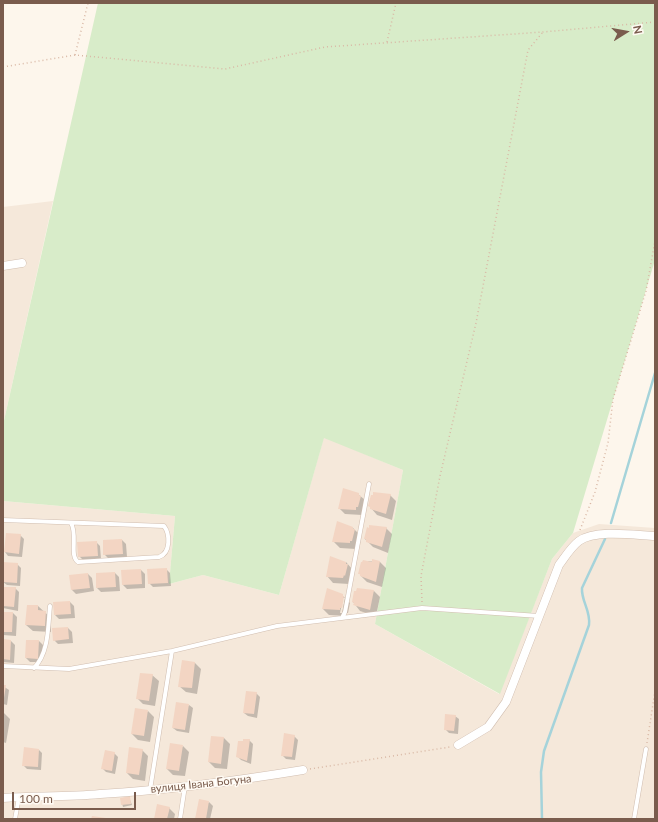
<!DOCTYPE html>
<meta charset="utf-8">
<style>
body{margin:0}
#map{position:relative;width:658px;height:822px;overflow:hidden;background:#fdf6ec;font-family:Lato,sans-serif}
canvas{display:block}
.frame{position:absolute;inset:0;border:4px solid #7a5c4d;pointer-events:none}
.north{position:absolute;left:606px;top:12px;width:40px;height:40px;-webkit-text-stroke:3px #fffaf3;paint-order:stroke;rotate:79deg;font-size:11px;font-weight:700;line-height:16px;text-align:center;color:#7a5c4d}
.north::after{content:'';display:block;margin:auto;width:14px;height:18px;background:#7a5c4d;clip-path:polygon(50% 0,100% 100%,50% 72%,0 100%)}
.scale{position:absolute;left:12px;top:792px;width:124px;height:18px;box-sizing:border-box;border:2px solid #7a5c4d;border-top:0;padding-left:5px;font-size:12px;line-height:14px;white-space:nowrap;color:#7a5c4d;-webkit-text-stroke:3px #fffaf3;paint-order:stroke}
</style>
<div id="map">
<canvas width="658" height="822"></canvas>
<div class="frame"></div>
<div class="north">N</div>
<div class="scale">100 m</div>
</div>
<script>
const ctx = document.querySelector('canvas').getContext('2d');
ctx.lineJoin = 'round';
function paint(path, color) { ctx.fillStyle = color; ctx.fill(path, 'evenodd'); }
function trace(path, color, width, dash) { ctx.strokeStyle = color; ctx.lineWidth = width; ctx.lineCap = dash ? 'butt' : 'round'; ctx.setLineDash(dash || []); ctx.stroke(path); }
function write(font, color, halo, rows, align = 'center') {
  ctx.font = font + ' Lato,sans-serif'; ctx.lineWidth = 3; ctx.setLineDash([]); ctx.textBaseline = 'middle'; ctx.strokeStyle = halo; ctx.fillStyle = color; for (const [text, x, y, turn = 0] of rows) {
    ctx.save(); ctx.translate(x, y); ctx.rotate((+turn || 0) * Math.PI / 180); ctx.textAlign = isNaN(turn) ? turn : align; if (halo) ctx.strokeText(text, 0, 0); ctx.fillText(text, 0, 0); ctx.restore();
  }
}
paint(new Path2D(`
 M 53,201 L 3,425 L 3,207 Z
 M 324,437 L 403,470 L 375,624 L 499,694 L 552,559 L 573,533 L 599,524 L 655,528 L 655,819 L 3,819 L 3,501 L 175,516 L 169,584 L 203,575 L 279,595 Z`), '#f5e8da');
paint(new Path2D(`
 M 98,3 L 655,3 L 655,260 L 573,533 L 552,559 L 500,694 L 375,624 L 403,470 L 324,438 L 279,595 L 203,575 L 169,584 L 175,516 L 3,501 L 3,425 Z`), '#d8ecc9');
paint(new Path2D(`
 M 358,494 L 365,500 L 362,515 L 345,514 L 339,508 Z
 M 390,495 L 396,501 L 392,520 L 377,515 L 371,508 L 374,496 Z
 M 353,528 L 359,534 L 356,549 L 340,548 L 334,542 Z
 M 386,528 L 392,534 L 388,553 L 373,547 L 365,539 Z
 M 20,535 L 24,539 L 22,557 L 8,556 L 5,552 Z
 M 122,540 L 126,544 L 127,557 L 108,558 L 104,554 Z
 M 96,542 L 100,546 L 101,559 L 83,560 L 79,556 Z
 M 364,561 L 380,562 L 386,568 L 382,587 L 367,582 L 361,576 L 359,573 Z
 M 346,562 L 352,569 L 349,584 L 333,583 L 327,576 Z
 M 17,564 L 21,568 L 20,586 L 7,585 L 3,582 Z
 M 166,569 L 170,573 L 171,586 L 153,587 L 149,583 Z
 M 141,570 L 145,574 L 145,588 L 127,589 L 123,585 L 122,571 Z
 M 115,573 L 119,577 L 120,591 L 101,592 L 97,588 Z
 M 88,574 L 92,578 L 94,591 L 76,594 L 72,590 L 70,576 Z
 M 3,588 L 15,588 L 19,592 L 18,611 L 3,608 Z
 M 374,591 L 380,597 L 376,616 L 360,611 L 353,602 Z
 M 342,595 L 350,603 L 348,613 L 346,613 L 346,616 L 329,615 L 323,609 ZM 343,598 L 345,598 L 342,613 L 340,613 Z
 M 70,602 L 74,606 L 75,618 L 59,619 L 55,615 Z
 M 38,606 L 51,618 L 51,632 L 33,631 L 26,625 Z
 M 3,613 L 13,613 L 17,617 L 16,636 L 3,635 Z
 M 68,628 L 72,632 L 73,643 L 58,644 L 54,640 Z
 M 3,640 L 11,641 L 15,645 L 14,663 L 3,662 Z
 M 27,641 L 39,641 L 43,645 L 42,662 L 30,662 L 26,658 Z
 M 183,661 L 195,663 L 201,669 L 197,694 L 186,692 L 179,686 Z
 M 152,675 L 159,681 L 155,706 L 143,704 L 137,698 Z
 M 3,686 L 9,690 L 7,705 L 3,704 Z
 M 256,693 L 260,697 L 257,718 L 248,716 L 244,713 Z
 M 189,705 L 193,708 L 189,733 L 177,731 L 173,728 Z
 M 148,711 L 154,717 L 150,742 L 138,740 L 132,734 Z
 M 3,712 L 10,719 L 6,743 L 3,742 Z
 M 455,716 L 459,719 L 458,734 L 449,733 L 445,729 Z
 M 294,736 L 298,740 L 295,760 L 286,759 L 282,755 Z
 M 212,737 L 224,738 L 230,744 L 227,769 L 215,768 L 209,762 Z
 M 249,740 L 253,744 L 251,764 L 241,760 L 237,756 Z
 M 183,746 L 189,752 L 185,776 L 173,775 L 167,769 Z
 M 39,750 L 42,753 L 41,770 L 27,769 L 23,765 Z
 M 142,750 L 148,756 L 145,781 L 133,779 L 127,773 Z
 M 114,753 L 118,757 L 115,774 L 106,772 L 102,768 Z
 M 129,797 L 132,805 L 123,807 L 121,799 Z
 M 209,802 L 213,806 L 210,819 L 196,819 Z
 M 169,808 L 175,814 L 174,819 L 155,819 Z`), '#0003');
trace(new Path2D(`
 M 611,523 L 655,373
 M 542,819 L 541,772 L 544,751 L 589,625 C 591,611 581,601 582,588 L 605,539`), '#a5d3da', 2.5);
paint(new Path2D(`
 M 343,488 L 359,493 L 359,495 L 361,496 L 358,507 L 356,507 L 356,510 L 338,509 Z
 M 373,492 L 391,494 L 386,514 L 370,509 L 370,507 L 368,506 L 371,495 L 373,495 Z
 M 337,521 L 353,527 L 353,529 L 355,529 L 352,541 L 350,541 L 350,543 L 332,542 Z
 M 369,525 L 387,527 L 382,547 L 366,542 L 366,539 L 364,539 L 367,527 L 369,528 Z
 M 6,533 L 21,534 L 19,554 L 4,552 Z
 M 122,539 L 123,554 L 103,555 L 103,540 Z
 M 97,541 L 98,556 L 78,557 L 77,542 Z
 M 330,556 L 346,562 L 346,564 L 348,564 L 345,576 L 344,575 L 343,578 L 326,577 Z
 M 372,559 L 380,561 L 376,582 L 360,576 L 360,574 L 358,574 L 361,562 L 362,562 L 363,560 L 372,562 Z
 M 3,562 L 18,563 L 17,583 L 3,582 Z
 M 167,568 L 168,583 L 148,584 L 147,569 Z
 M 141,569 L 142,584 L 122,585 L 121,570 Z
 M 115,572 L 116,587 L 96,588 L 96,573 Z
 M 88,573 L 90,588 L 71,590 L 69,575 Z
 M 3,587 L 16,587 L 14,607 L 3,606 Z
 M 327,588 L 343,594 L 343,596 L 344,596 L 342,608 L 340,608 L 340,610 L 322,609 Z
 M 357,588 L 374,590 L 370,610 L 353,605 L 354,603 L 352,602 L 354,591 L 356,591 Z
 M 70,601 L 71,614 L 54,615 L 53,602 Z
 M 27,605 L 38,605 L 38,610 L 46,611 L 45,626 L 25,625 Z
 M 3,612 L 13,612 L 12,632 L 3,632 Z
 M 68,627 L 69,639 L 53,641 L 52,628 Z
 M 3,639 L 11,640 L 10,660 L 3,659 Z
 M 26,640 L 39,640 L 38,659 L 25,658 Z
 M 182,660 L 195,662 L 192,688 L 178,687 Z
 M 140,673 L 153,674 L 149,701 L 136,699 Z
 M 3,685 L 6,685 L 4,698 L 3,698 Z
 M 246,691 L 257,692 L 254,714 L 243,713 Z
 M 176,702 L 189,704 L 185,730 L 172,728 Z
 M 135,708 L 148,710 L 144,736 L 131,734 Z
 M 445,714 L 456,715 L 454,731 L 444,730 Z
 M 284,733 L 295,735 L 292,757 L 281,756 Z
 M 211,736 L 224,737 L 221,764 L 208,762 Z
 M 243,739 L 250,739 L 247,761 L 236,757 L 238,741 L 243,741 Z
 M 170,743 L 183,745 L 179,771 L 166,769 Z
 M 24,747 L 39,749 L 38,767 L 22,766 Z
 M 129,747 L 143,749 L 139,775 L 126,773 Z
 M 105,750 L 115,752 L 112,771 L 101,769 Z
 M 130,796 L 131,804 L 121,805 L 120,798 Z
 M 199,799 L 209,801 L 206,819 L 195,819 Z
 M 157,804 L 170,807 L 167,819 L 154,819 Z
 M 92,816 L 106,818 L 106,819 L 91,819 Z`), '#f3d5c3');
const lane = new Path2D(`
 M 3,520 L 164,526 C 170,534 171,553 159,557 L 78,562 C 69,556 78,534 71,523
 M 342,618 L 345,612 L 369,484
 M 3,666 L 69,669 L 172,651 L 277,626 L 422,608 L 539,616
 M 34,668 C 49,653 48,626 50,606
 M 150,790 L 172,651
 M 15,819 L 19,797
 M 180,819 L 185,786
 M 634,819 L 646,749`);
const street = new Path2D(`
 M 3,266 L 22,263
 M 458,745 L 488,727 L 506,702 L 559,565 C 565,557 571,547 579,541 C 595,529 635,535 655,536
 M 3,798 C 35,796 68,797 100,794 C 168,790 236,781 303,770`);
trace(lane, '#d1beb0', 5);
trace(street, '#d1beb0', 9);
trace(new Path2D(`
 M 387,42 L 396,3
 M 75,55 L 88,3
 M 3,67 L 75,55 L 225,69 L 325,47 L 543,32 L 655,22
 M 580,530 L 595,492 L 608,443 L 613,399 L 646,291 L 655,241
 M 422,602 L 421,576 L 440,476 L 476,323 L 528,50 L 543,32
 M 647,743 L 655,691
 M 310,769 L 450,747`), '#d9b8a5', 1.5, [1, 3]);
trace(lane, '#fff', 4);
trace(street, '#fff', 8);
write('11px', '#7a5c4d', '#fffaf3', [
 ["вулиця Івана Богуна",201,784,-6]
]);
</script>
